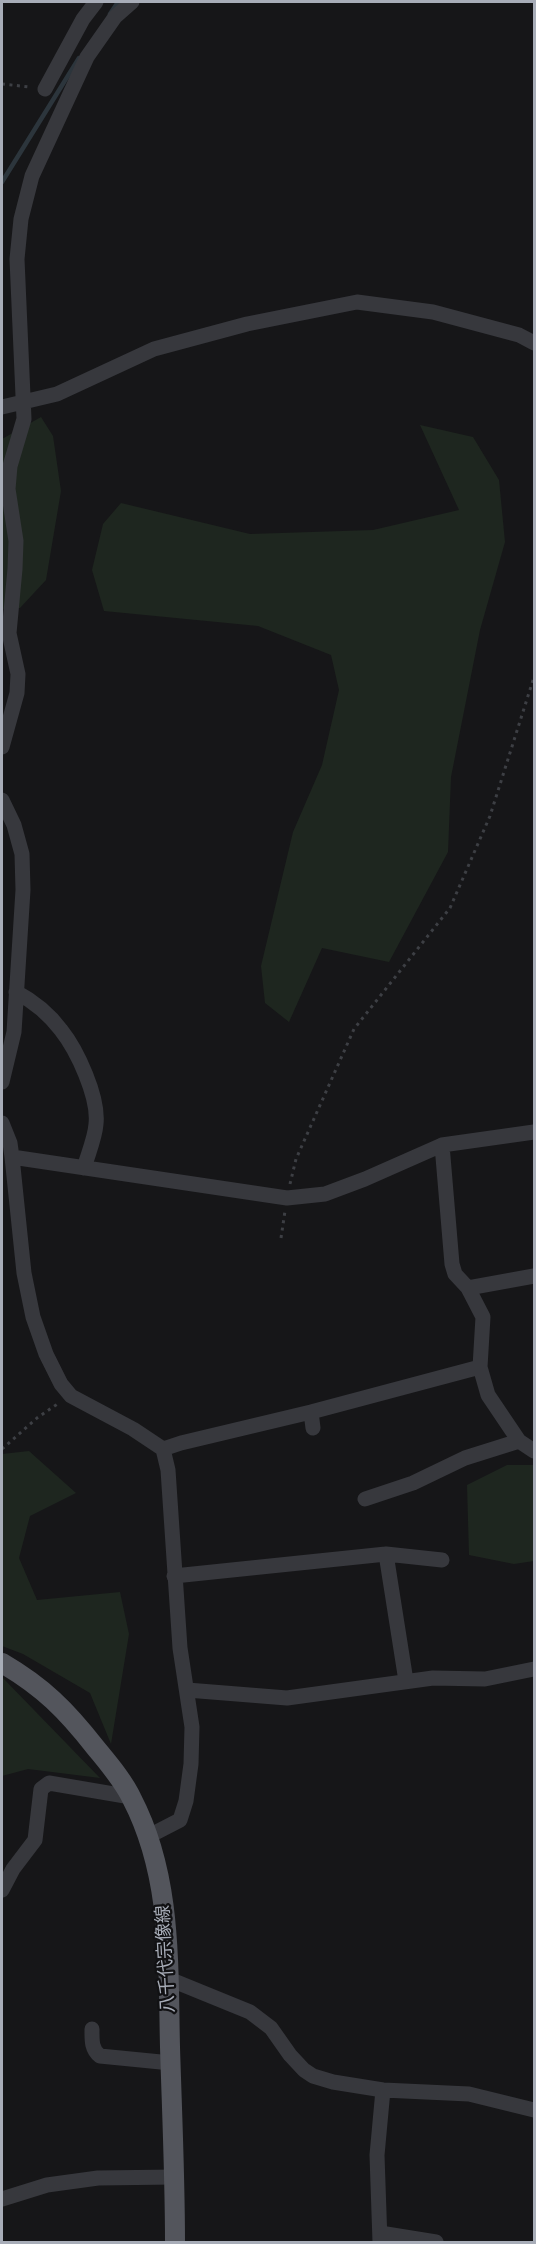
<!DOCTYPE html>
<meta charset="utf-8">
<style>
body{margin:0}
#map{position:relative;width:536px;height:2244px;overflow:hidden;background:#161618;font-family:Manrope,sans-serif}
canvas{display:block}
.frame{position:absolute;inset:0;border:3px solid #a8adb8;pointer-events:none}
</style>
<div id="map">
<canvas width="536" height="2244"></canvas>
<div class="frame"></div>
</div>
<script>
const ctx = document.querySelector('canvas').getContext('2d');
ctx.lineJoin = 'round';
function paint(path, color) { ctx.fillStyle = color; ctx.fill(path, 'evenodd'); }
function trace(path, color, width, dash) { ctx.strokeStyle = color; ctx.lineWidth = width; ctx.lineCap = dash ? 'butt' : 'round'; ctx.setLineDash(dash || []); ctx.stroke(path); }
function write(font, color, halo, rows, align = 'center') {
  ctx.font = font + ' Manrope,"Noto Sans JP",sans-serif'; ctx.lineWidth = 4.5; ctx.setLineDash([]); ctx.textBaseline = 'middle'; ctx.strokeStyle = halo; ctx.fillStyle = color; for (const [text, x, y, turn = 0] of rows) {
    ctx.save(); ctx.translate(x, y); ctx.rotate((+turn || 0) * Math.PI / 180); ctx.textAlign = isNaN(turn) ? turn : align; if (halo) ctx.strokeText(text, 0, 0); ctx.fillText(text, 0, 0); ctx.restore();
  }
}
paint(new Path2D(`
 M 41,417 L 53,436 L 61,491 L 46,580 L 20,608 L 2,609 L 2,439 Z
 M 420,425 L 473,437 L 499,480 L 505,542 L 480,630 L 451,777 L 448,852 L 389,962 L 322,948 L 289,1022 L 265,1003 L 261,966 L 293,832 L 322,765 L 339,690 L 331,655 L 258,626 L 104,611 L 92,570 L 103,524 L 121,503 L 250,534 L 373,530 L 459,510 Z
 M 29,1451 L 76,1493 L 30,1516 L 19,1558 L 37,1600 L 120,1592 L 129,1634 L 111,1744 L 90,1693 L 23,1654 L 2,1646 L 2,1454 Z
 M 507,1465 L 534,1465 L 534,1561 L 514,1564 L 469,1555 L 467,1485 Z
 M 2,1677 L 100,1778 L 28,1769 L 2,1776 Z`), '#1e261f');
trace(new Path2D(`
 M 110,14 L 118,2
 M 2,182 L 79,58`), '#2c353c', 4.5);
trace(new Path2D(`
 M 2,84 L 30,87
 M 290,1184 L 296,1159 L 354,1029 L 450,908 L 490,816 L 534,677
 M 281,1238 L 285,1211
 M 2,1449 L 37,1418 L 59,1403`), '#3d3f44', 3, [3, 4.5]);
trace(new Path2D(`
 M 45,89 L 83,19 L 96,2
 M 2,407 L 57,394 L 154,349 L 247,324 L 357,302 L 433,312 L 519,335 L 534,343
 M 2,747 L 17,693 L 18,674 L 9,633 L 15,569 L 16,541 L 8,489 L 10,466 L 24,419 L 17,259 L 21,219 L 32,176 L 87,57 L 115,17 L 132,2
 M 2,800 L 14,825 L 22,854 L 23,890 L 14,1032 L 2,1082
 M 16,992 C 33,1001 49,1014 61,1030 C 77,1050 99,1097 96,1124 C 95,1138 88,1154 84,1168
 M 2,1123 L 10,1143 L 12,1157 L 24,1273 L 33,1317 L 46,1354 L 61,1384 L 71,1396 L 133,1429 L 163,1449 L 168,1470 L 180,1648 L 192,1727 L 191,1764 L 186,1801 L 180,1820 L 149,1836
 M 442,1145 L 452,1264 L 455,1274 L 468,1288 L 483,1317 L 480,1367 L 488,1395 L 519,1441 L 534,1451
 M 12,1157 L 287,1198 L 325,1194 L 365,1179 L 442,1145 L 534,1132
 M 468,1288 L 534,1276
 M 311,1412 L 313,1428
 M 163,1449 L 181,1443 L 311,1412 L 480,1367
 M 365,1499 L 413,1483 L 465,1458 L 519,1441
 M 386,1554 L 406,1681
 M 174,1576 L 386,1554 L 442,1560
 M 187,1690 L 287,1698 L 433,1678 L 485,1679 L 534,1669
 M 2,1890 L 13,1869 L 35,1840 L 41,1789 L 49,1783 L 131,1797
 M 169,1979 L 250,2012 L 271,2028 L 290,2055 L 304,2070 L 313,2076 L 333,2082 L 383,2090 L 469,2094 L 534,2110
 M 92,2029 C 92,2039 91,2049 100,2056 L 171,2063
 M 2,2199 L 47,2185 L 98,2178 L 175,2177
 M 380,2233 L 436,2242
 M 380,2242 L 377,2155 L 383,2090`), '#37383d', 15);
trace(new Path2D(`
 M 2,1663 C 43,1687 66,1710 95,1747 C 108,1763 123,1780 132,1799 C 172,1876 168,1963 170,2047 C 172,2113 175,2177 175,2242`), '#53555c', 20);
write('18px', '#a8adb8', '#111113', [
 ["八千代宗像線",166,1959,-93]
]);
</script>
